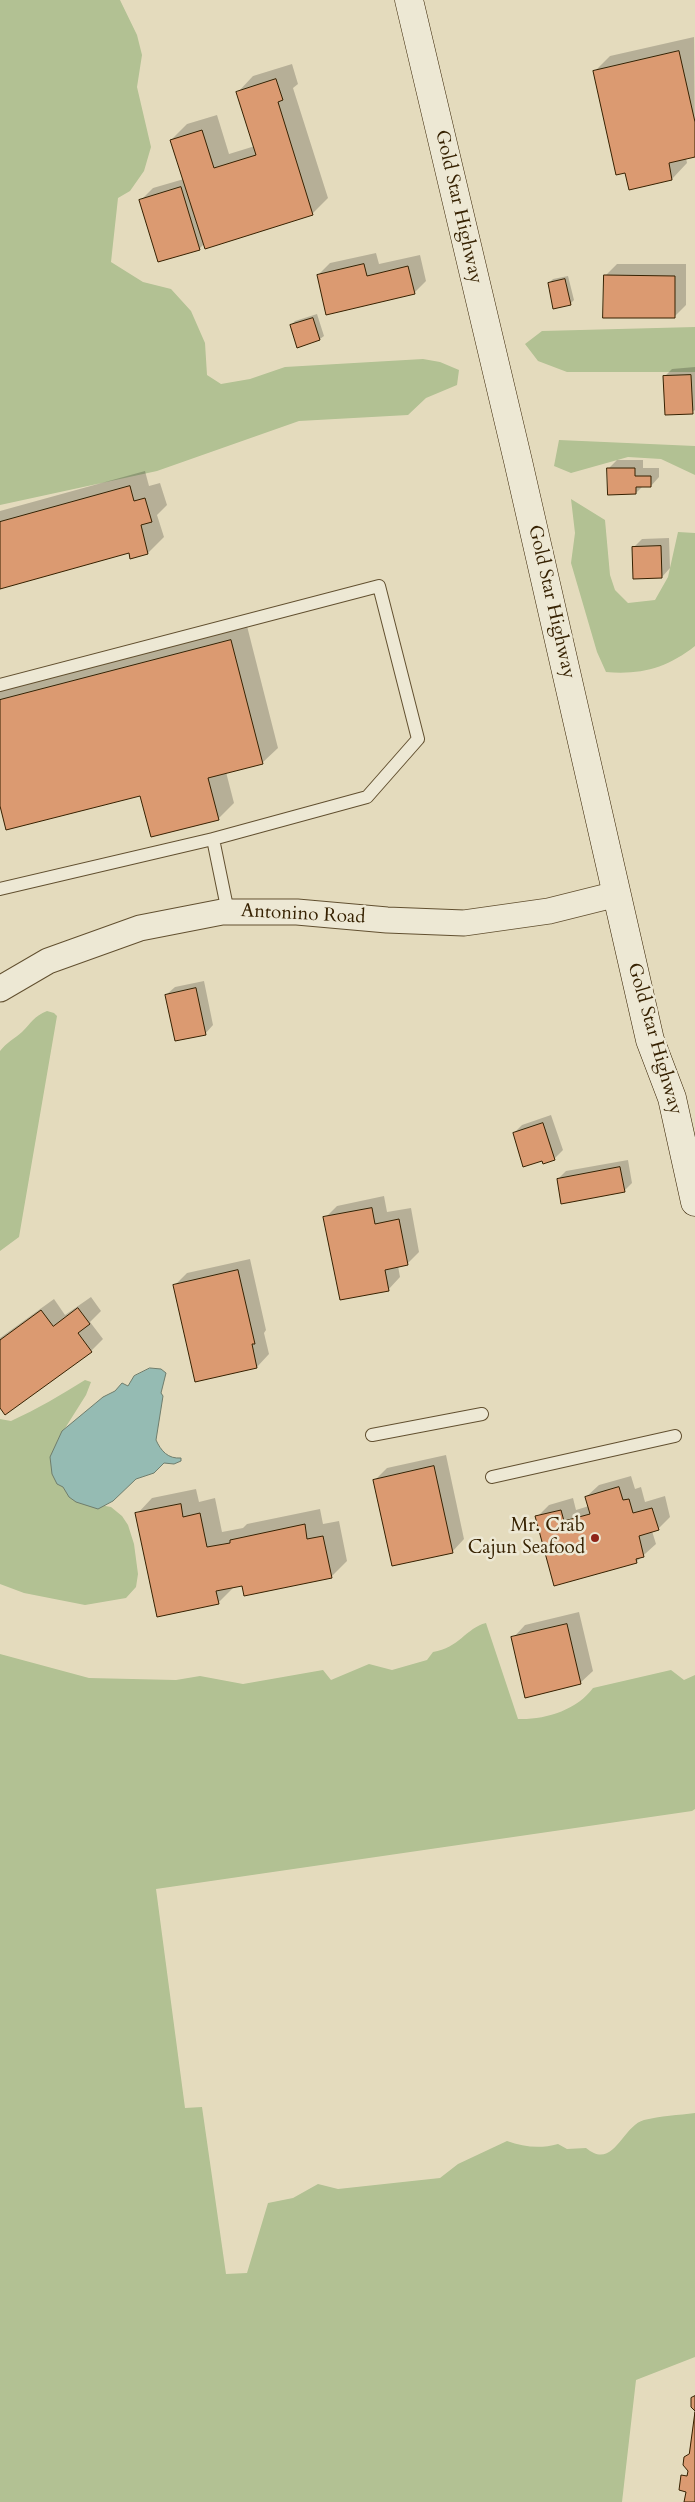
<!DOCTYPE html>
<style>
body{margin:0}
canvas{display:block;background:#e4dbbd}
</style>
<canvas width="695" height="2502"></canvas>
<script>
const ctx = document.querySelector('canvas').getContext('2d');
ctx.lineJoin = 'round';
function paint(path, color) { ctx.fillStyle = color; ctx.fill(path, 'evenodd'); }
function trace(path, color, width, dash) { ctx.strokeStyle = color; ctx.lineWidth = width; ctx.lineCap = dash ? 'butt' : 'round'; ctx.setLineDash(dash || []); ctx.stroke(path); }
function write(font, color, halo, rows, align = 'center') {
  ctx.font = font + ' Cardo,serif'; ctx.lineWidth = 5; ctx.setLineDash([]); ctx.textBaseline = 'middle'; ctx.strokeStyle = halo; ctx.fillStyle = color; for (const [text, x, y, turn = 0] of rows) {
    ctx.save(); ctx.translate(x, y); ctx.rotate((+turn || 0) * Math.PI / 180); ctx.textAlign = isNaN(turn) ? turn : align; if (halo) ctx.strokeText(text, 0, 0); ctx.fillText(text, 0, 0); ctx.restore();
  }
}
paint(new Path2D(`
 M 0,0 L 120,0 L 137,35 L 142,55 L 137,87 L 151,147 L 144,171 L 130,191 L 118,198 L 111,262 L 143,282 L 171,289 L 191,311 L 205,343 L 207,375 L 221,384 L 250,379 L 285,367 L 423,359 L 440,362 L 459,370 L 457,385 L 426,398 L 408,415 L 299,421 L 157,471 L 0,505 Z
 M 695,327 L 695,372 L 567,372 L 538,361 L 525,344 L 542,331 Z
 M 559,440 L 695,446 L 695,475 L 661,459 L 628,457 L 571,473 L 554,466 Z
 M 571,499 L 605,520 L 610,575 L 615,590 L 628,603 L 655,600 L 668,577 L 678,532 L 695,533 L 695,646 C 667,668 641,675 606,672 L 597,652 L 571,563 L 575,533 Z
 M 47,1011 L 54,1013 L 57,1016 L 19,1237 L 0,1251 L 0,1051 C 7,1042 14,1039 22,1032 C 31,1023 34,1016 47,1011 Z
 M 85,1380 L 91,1382 L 86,1395 L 57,1441 L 63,1487 L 79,1501 L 111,1507 L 122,1516 L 128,1525 L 134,1544 L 138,1574 L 136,1587 L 126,1598 L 85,1605 L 24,1593 L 0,1584 L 0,1419 L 11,1421 C 37,1409 61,1395 85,1380 Z
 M 486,1623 L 518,1719 C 545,1720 577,1710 593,1688 L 671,1670 L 684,1680 L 695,1675 L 695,1809 L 692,1811 L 156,1889 L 185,2108 L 202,2107 L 226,2274 L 247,2273 L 268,2203 L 293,2198 L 318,2184 L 338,2189 L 440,2178 L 458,2164 L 507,2141 C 524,2147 540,2149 558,2144 L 567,2149 L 586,2148 C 614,2171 622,2126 644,2120 C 660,2116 679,2115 695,2113 L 695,2357 L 636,2380 L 622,2502 L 0,2502 L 0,1654 L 89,1678 L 176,1680 L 200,1676 L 243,1684 L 323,1670 L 331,1680 L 369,1664 L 392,1670 L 427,1660 L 433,1652 C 459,1648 466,1628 486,1623 Z`), '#b2c193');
const water = new Path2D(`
 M 150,1368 L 161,1369 L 166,1373 L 161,1393 L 163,1396 L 156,1440 C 161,1451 168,1459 181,1458 L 181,1461 L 174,1464 L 164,1463 L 154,1473 L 136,1479 L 113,1501 L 98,1509 L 76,1502 L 69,1497 L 63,1487 L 57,1484 L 52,1474 L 50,1457 L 62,1431 L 103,1397 L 115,1391 L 122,1383 L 128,1386 L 134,1376 Z`);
paint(water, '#95bbb3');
trace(water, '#6f7d6c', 1);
paint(new Path2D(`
 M 694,37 L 695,156 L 686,158 L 687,163 L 672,179 L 594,72 L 610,56 Z
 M 292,64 L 298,84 L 293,88 L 328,198 L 312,214 L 204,244 L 200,248 L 159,261 L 141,200 L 153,188 L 184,179 L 171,140 L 187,124 L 217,115 L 229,154 L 255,146 L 238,92 L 253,76 Z
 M 376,253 L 379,264 L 420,255 L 426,281 L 414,293 L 318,275 L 330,263 Z
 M 617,264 L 686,264 L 686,305 L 674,317 L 605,276 Z
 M 568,276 L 574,300 L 570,304 L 549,283 L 553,279 Z
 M 317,314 L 324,336 L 320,339 L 291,325 L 295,321 Z
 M 695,367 L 695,410 L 692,412 L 664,377 L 672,369 Z
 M 617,460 L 643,460 L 643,468 L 659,468 L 659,477 L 651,486 L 643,486 L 636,493 L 608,469 Z
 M 145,471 L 149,486 L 160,483 L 167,505 L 157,515 L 164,537 L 148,553 L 131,558 L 130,552 L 0,588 L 0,511 Z
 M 669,538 L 670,568 L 662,577 L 634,547 L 642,539 Z
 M 247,626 L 278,748 L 262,763 L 226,772 L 234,803 L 218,819 L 141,794 L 0,800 L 0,689 Z
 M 204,981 L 213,1025 L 205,1034 L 166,995 L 175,987 Z
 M 551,1115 L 563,1150 L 554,1159 L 542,1159 L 514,1133 L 522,1125 Z
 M 628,1160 L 632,1183 L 624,1191 L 558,1179 L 566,1171 Z
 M 384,1196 L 387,1212 L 411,1208 L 419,1252 L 407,1264 L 398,1266 L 400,1277 L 388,1290 L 325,1218 L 337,1206 Z
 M 250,1259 L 266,1330 L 264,1333 L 269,1354 L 257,1367 L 196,1381 L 175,1285 L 187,1273 Z
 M 91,1297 L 101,1311 L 90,1322 L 103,1339 L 91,1351 L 0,1406 L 0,1338 L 54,1299 L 65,1315 Z
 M 446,1455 L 464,1539 L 452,1552 L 375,1480 L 387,1468 Z
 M 631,1476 L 635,1489 L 641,1487 L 645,1502 L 665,1496 L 670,1517 L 658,1529 L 652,1531 L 656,1544 L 636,1562 L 537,1517 L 549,1505 L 573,1498 L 576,1510 L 589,1506 L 586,1497 L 599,1485 Z
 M 196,1489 L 199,1502 L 215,1498 L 222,1532 L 243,1528 L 247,1524 L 320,1509 L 323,1524 L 339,1521 L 347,1561 L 331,1577 L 243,1584 L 234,1587 L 218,1603 L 137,1514 L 152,1498 Z
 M 579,1612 L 593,1671 L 580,1683 L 513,1638 L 525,1625 Z`), '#0003');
const building = new Path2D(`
 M 679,51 L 695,122 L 695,157 L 669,163 L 672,180 L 629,190 L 625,173 L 616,175 L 593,71 Z
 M 276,79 L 283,100 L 278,102 L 313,215 L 205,249 L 170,140 L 202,130 L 214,168 L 256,155 L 236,92 Z
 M 181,187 L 200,250 L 158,262 L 139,200 Z
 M 364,264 L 367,276 L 408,266 L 415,294 L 326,315 L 317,275 Z
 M 604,275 L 675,276 L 675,318 L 603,318 Z
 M 565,279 L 571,305 L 553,309 L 548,283 Z
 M 313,318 L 320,340 L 297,348 L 290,325 Z
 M 691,375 L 693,414 L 665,415 L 663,376 Z
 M 607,468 L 635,468 L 635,476 L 651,476 L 651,487 L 636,487 L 636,494 L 608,495 Z
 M 130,486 L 134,501 L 145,498 L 152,522 L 141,525 L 148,554 L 130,559 L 129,553 L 0,589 L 0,522 Z
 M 661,546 L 662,578 L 633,579 L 632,547 Z
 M 231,640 L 263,764 L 208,778 L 219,820 L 151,837 L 140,796 L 6,830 L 0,806 L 0,700 Z
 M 196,988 L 206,1035 L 175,1041 L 165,995 Z
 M 543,1123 L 555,1160 L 543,1164 L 542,1161 L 523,1167 L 513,1133 Z
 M 620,1167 L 625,1192 L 561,1204 L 557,1179 Z
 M 372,1208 L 375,1224 L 399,1219 L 408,1265 L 385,1270 L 389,1291 L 340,1300 L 323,1217 Z
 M 238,1270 L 255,1344 L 252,1344 L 257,1368 L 195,1382 L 173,1285 Z
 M 78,1308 L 90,1324 L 78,1333 L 92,1352 L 5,1415 L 0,1408 L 0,1340 L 41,1310 L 53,1326 Z
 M 434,1466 L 453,1553 L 392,1566 L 373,1480 Z
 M 619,1487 L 623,1500 L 629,1499 L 633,1513 L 652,1508 L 659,1530 L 639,1536 L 644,1557 L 636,1559 L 637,1563 L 554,1586 L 535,1516 L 561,1510 L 564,1521 L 590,1514 L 585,1497 Z
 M 181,1504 L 183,1517 L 200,1513 L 207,1547 L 230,1543 L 230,1540 L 305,1524 L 307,1539 L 323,1536 L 332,1578 L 244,1596 L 242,1586 L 216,1591 L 219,1604 L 157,1617 L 135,1513 Z
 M 567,1624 L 581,1684 L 525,1698 L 511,1637 Z
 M 695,2396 L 695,2411 L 691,2407 L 691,2398 Z
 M 695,2412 L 695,2502 L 684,2502 L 686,2492 L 679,2490 L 681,2475 L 687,2476 L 688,2471 L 683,2465 L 684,2457 L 689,2454 Z`);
paint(building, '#db9a71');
trace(building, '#362101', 1);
const lane = new Path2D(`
 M 0,685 L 379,586 L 418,739 L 367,797 L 213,839
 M 0,889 L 213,839 L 228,912
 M 372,1435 L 482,1414
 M 492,1477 L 675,1436`);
const street = new Path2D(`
 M 0,989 L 48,961 L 140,928 L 222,912 L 297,912 L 387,920 L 464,923 L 549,911 L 617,894`);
const secondary = new Path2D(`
 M 409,0 L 518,461 L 650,1040 L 672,1098 L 695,1202`);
trace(lane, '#625030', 14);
trace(street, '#625030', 27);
trace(secondary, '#362101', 29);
trace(lane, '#ede8d4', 12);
trace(street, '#ede8d4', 25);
trace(secondary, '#ede8d4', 28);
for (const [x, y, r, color] of [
 [595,1538,5,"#8f2418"]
]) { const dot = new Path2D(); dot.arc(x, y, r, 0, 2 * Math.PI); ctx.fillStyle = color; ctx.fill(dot); trace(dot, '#ede8d4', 2); }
write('19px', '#362101', '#ede8d4', [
 ["Gold Star Highway",458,207,77],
 ["Gold Star Highway",551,602,77],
 ["Antonino Road",303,915,3],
 ["Gold Star Highway",654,1039,74]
]);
write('19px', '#362101', '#ede8d4', [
 ["Mr. Crab",585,1527],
 ["Cajun Seafood",585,1549]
], 'right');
</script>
